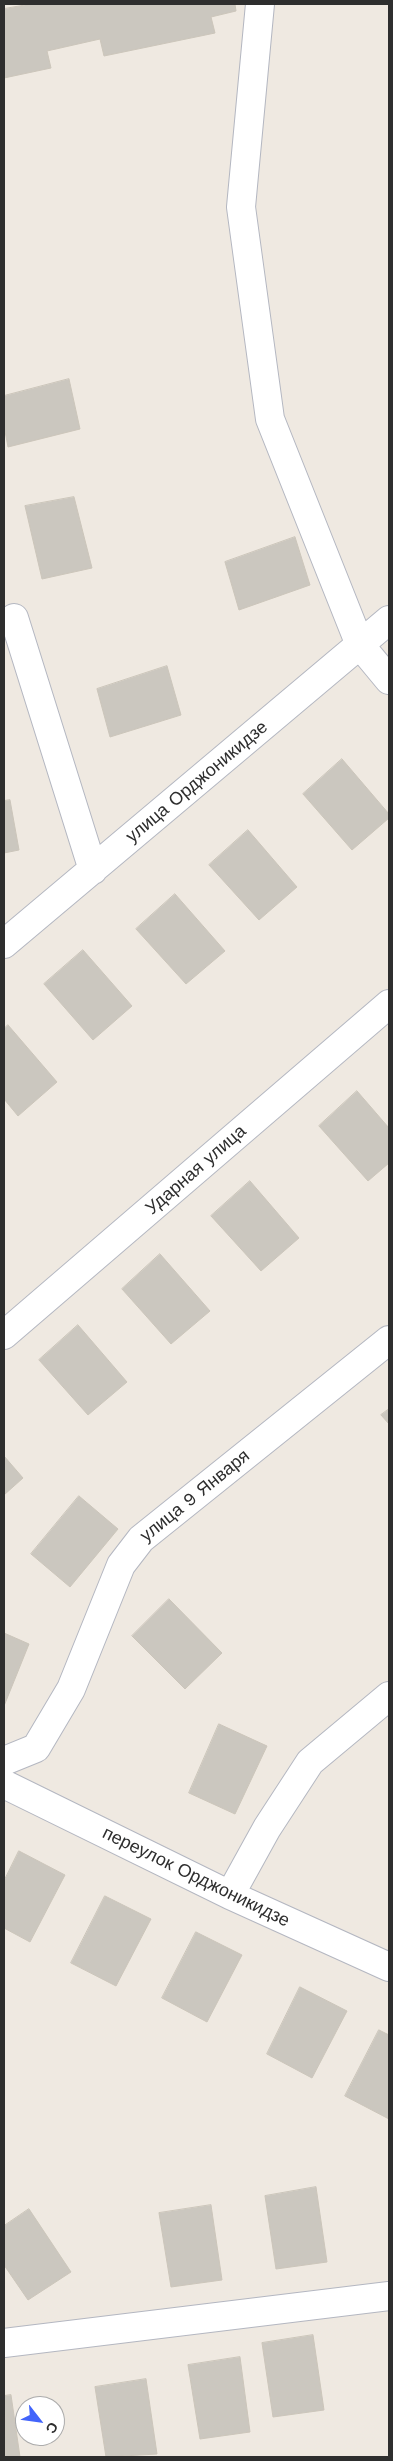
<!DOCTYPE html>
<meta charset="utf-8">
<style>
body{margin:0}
#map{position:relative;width:393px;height:2461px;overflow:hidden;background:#efe9e1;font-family:"Work Sans",sans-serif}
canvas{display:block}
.frame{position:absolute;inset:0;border:5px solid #2e2e2e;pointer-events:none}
.north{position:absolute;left:15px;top:2396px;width:50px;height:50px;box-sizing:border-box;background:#fff;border:1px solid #ababab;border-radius:50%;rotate:120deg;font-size:14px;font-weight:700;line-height:20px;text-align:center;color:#2e2e2e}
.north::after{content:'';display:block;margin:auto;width:18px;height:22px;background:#4264fb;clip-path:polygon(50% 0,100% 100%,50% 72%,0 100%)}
</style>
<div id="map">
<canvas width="393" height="2461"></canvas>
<div class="frame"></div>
<div class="north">С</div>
</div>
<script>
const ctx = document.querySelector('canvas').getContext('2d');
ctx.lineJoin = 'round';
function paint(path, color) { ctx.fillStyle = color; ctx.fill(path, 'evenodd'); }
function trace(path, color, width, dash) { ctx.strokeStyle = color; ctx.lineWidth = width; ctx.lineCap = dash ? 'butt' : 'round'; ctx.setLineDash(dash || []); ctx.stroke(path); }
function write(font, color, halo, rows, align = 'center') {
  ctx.font = font + ' "Work Sans",sans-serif'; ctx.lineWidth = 4.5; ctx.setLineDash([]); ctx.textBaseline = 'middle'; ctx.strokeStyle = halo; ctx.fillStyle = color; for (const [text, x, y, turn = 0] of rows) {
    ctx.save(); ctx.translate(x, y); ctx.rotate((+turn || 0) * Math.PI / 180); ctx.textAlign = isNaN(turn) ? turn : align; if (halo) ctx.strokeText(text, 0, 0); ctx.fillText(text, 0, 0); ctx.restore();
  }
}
const building = new Path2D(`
 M 31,4 L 235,4 L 236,11 L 211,17 L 215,33 L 104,56 L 100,39 L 47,51 L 51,68 L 4,78 L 4,9 Z
 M 69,379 L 80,429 L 8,447 L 4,426 L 4,396 Z
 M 74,497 L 92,568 L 42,579 L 25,506 Z
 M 295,537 L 310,585 L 239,610 L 225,562 Z
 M 167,666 L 181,715 L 110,737 L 97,689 Z
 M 342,759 L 389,814 L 389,818 L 352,850 L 303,794 Z
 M 10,800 L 19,850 L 4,853 L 4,801 Z
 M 248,830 L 297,887 L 259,920 L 209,865 Z
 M 175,894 L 225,951 L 186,984 L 136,929 Z
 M 83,950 L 132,1006 L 93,1040 L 44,984 Z
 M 8,1025 L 57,1082 L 18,1116 L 4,1099 L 4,1029 Z
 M 357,1091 L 389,1128 L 389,1163 L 368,1181 L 319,1126 Z
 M 250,1181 L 299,1238 L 261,1271 L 211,1216 Z
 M 160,1254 L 210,1311 L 171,1344 L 122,1289 Z
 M 78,1325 L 127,1382 L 88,1415 L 39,1360 Z
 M 389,1409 L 389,1424 L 381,1415 Z
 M 4,1456 L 23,1478 L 4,1495 Z
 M 79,1496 L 118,1529 L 70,1587 L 31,1554 Z
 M 169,1599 L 222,1653 L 185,1689 L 132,1636 Z
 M 4,1633 L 29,1644 L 4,1706 Z
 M 219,1724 L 267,1746 L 235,1814 L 189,1793 Z
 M 19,1851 L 65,1875 L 30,1942 L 4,1928 L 4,1881 Z
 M 105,1896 L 151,1919 L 116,1986 L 71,1963 Z
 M 196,1932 L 242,1955 L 207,2022 L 162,1998 Z
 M 300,1987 L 347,2011 L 312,2078 L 267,2054 Z
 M 379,2030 L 389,2035 L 389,2119 L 345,2096 Z
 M 316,2187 L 327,2262 L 276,2269 L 265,2196 Z
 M 211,2205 L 222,2280 L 171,2287 L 159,2213 Z
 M 29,2209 L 71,2272 L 28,2300 L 4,2265 L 4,2226 Z
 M 313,2335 L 324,2410 L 273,2417 L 262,2343 Z
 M 240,2357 L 250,2432 L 200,2439 L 188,2365 Z
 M 146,2379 L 157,2454 L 106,2457 L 95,2387 Z
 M 11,2395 L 20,2457 L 4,2457 L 4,2396 Z`);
paint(building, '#cbc7bf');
trace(building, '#cbc5ba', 1);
const minor = new Path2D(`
 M 260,4 L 241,207 L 270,419 L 360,645 L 389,680
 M 14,618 L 93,870
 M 4,944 L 389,620
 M 4,1335 L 389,1004
 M 4,1761 L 36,1748 L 71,1689 L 121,1565 L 141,1539 L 389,1340
 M 4,1784 L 230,1895 L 389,1967
 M 230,1895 L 267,1828 L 310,1762 L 389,1696
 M 4,2343 L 389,2296`);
trace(minor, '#b4b7c1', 30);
trace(minor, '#fff', 28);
write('18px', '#2e2e2e', '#fff', [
 ["улица Орджоникидзе",197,782,-40],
 ["Ударная улица",196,1170,-41],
 ["улица 9 Января",195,1496,-39],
 ["переулок Орджоникидзе",196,1877,26]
]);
</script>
